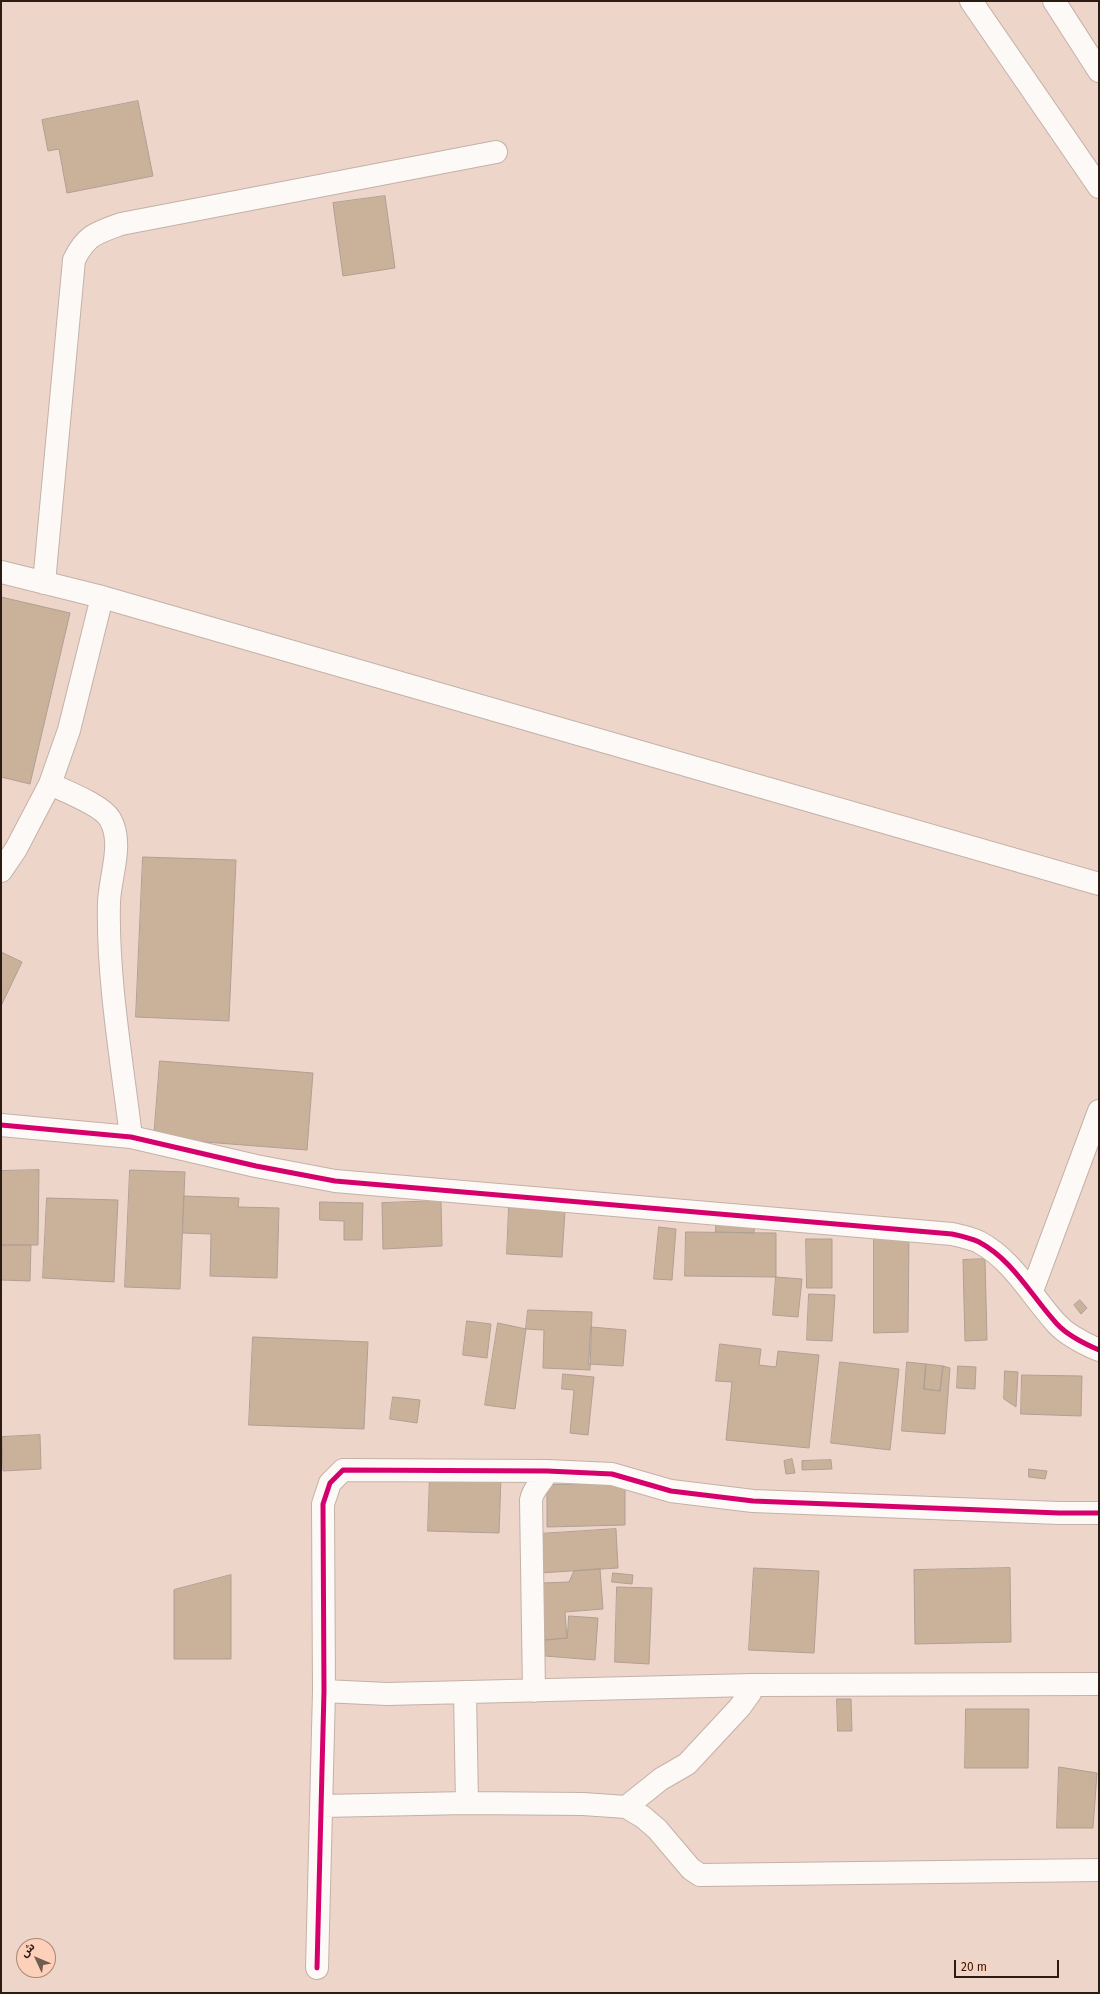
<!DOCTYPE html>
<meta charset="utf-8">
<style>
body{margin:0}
#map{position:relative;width:1100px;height:1994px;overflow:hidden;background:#eed5c9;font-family:"Fira Sans","Noto Sans Arabic",sans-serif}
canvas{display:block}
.frame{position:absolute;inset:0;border:2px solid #2b1b13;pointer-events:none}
.north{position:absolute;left:16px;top:1938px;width:40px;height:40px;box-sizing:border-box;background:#fdd0ba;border:1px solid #a98877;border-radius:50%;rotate:314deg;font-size:11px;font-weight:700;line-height:16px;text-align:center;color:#2b1b13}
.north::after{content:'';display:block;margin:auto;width:14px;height:18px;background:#6f5c53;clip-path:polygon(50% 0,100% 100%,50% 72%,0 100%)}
.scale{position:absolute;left:954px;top:1960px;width:105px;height:18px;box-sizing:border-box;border:2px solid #2b1b13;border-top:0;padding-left:5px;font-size:12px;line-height:14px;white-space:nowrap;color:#2b1b13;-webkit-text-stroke:3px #fdd0ba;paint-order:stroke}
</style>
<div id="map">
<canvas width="1100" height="1994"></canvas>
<div class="frame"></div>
<div class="north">ش</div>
<div class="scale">20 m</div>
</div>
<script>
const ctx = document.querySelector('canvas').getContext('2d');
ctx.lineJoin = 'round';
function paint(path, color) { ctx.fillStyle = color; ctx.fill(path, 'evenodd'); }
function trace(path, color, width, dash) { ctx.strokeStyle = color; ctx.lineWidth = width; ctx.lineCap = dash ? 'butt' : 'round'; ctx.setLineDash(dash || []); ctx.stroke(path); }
const building = new Path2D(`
 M 138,101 L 153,176 L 67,193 L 59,149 L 48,151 L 42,120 Z
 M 385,196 L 395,268 L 343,276 L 333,203 Z
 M 1,597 L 70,613 L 30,784 L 1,777 Z
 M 143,857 L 236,860 L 229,1021 L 136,1017 Z
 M 1,952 L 22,962 L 1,1006 Z
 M 160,1061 L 313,1073 L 307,1150 L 154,1138 Z
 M 39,1170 L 38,1245 L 1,1245 L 1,1171 Z
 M 130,1170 L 185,1172 L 180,1289 L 125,1287 Z
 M 184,1196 L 239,1198 L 238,1207 L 279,1208 L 277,1278 L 210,1276 L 211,1234 L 183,1233 Z
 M 47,1198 L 118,1200 L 114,1282 L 43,1278 Z
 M 441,1201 L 442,1246 L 383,1249 L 382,1203 Z
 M 320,1202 L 363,1203 L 362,1240 L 344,1240 L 344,1221 L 320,1220 Z
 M 509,1207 L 565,1211 L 562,1257 L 507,1254 Z
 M 716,1219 L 755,1220 L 754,1233 L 716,1232 Z
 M 659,1227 L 676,1229 L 672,1280 L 654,1279 Z
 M 686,1232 L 776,1233 L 776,1277 L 685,1276 Z
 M 874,1237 L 909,1237 L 908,1332 L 874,1333 Z
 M 806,1239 L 832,1239 L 832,1288 L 807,1288 Z
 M 1,1245 L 31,1245 L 30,1281 L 1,1280 Z
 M 985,1259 L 987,1340 L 965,1341 L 963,1260 Z
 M 776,1277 L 802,1279 L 798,1317 L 773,1315 Z
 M 809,1294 L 835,1295 L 832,1341 L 807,1340 Z
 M 1080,1300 L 1087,1308 L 1081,1314 L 1074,1305 Z
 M 528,1310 L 592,1312 L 590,1370 L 543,1368 L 544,1330 L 526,1329 Z
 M 467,1321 L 491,1324 L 487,1358 L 463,1355 Z
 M 498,1323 L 526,1329 L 515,1409 L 485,1405 Z
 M 591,1327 L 626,1330 L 623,1366 L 589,1364 Z
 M 253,1337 L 368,1342 L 364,1429 L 249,1425 Z
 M 720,1344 L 761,1349 L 759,1365 L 776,1367 L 778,1351 L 819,1355 L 809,1448 L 726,1440 L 732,1382 L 716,1381 Z
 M 840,1362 L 899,1369 L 890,1450 L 831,1443 Z
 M 907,1362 L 926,1364 L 924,1389 L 940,1391 L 943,1366 L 950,1368 L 945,1434 L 902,1431 Z
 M 926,1364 L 943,1366 L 940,1391 L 924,1389 Z
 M 958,1366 L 976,1367 L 975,1389 L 957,1388 Z
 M 1005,1371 L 1018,1372 L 1016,1407 L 1004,1399 Z
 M 563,1374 L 594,1377 L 588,1435 L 570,1433 L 574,1390 L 562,1389 Z
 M 1022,1375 L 1082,1376 L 1081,1416 L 1021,1414 Z
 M 393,1397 L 420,1400 L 417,1423 L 390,1419 Z
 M 40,1435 L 41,1469 L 3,1471 L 2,1437 Z
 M 792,1459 L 795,1473 L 786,1474 L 784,1461 Z
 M 831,1460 L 832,1469 L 802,1470 L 802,1461 Z
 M 1029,1469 L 1047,1471 L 1045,1479 L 1029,1477 Z
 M 430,1475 L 501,1477 L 499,1533 L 428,1531 Z
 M 625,1484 L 625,1525 L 547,1527 L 547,1485 Z
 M 616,1529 L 618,1568 L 540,1573 L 538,1534 Z
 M 754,1568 L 819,1571 L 814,1653 L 749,1650 Z
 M 1010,1568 L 1011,1642 L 915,1644 L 914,1570 Z
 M 600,1569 L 603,1609 L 565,1612 L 567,1638 L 545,1640 L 541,1583 L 569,1582 L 574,1571 Z
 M 613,1573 L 633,1575 L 632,1584 L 612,1582 Z
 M 231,1575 L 231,1659 L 174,1659 L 174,1590 Z
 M 617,1587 L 652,1588 L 649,1664 L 615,1662 Z
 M 569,1616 L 598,1618 L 595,1660 L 545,1656 L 545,1640 L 567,1638 Z
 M 837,1699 L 851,1699 L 852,1731 L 838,1731 Z
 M 966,1709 L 1029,1709 L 1028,1768 L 965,1768 Z
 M 1059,1767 L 1097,1773 L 1093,1828 L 1057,1828 Z`);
paint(building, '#cab19a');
trace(building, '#b09f94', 1);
const minor = new Path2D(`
 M 1,572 L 102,597 L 1099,884
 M 44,583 L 74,260 C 86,235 96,233 121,224 L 496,152
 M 50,784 C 65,791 102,805 110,819 C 124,843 110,876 109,902 C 107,978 122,1062 131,1137
 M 1,871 L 16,849 L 50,784 L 69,730 L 102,597
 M 1,1125 L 131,1137 L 256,1166 L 335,1181 L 952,1234 C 961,1236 971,1238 979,1242 C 1013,1260 1032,1297 1057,1324 C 1068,1336 1085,1344 1099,1350
 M 1032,1291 L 1099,1111
 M 324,1691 L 387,1694 L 752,1685 L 1099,1684
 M 534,1691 L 531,1500 C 533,1488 543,1482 547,1471
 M 465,1692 L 467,1803
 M 322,1806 L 467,1803 L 583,1804 L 626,1807 L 643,1817 L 657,1829 L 691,1869 L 700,1875 L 1099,1870
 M 626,1807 L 661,1779 L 687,1764 L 740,1707 L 750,1693 L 752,1685
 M 317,1968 L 324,1691 L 323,1504 L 330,1483 L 343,1470 L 547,1471 L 612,1474 L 671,1491 L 753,1501 L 1059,1513 L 1099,1513`);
const major = new Path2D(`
 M 971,1 L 1099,187
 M 1054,1 L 1099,71`);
trace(minor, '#c4b1a7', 24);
trace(major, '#c4b1a7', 24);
trace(minor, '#fcf9f7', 22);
trace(major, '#fcf9f7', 22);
trace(new Path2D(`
 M 1,1125 L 131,1137 L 256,1166 L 335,1181 L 952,1234 C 961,1236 971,1238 979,1242 C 1013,1260 1032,1297 1057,1324 C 1068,1336 1085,1344 1099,1350
 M 317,1968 L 324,1691 L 323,1504 L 330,1483 L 343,1470 L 547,1471 L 612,1474 L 671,1491 L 753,1501 L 1059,1513 L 1099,1513`), '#d6006c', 5);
</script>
